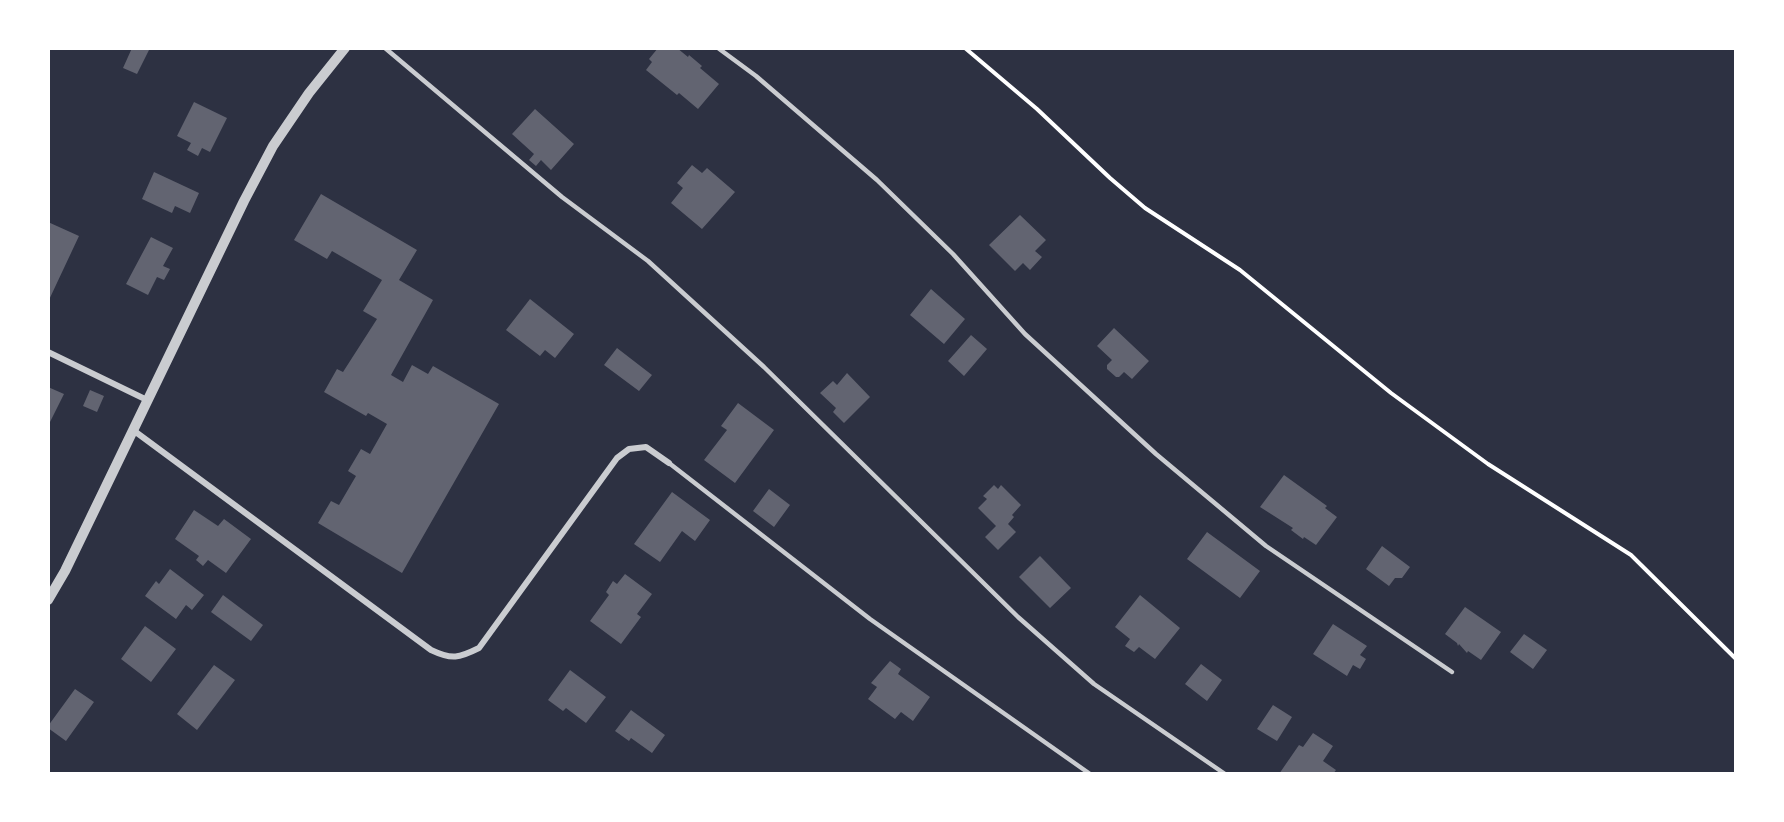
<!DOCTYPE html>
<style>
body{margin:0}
#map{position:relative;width:1784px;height:822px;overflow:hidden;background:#2d3142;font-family:"Alegreya Sans",sans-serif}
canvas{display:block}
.frame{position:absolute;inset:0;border:50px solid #fff;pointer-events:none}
</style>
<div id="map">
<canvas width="1784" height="822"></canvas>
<div class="frame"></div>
</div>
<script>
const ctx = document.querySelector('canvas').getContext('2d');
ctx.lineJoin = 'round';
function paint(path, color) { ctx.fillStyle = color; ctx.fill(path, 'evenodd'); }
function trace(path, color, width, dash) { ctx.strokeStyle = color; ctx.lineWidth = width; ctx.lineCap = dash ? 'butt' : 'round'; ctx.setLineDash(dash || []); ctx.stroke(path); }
paint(new Path2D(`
 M 132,48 L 150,48 L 137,74 L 123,68 Z
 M 658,48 L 677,48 L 688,57 L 689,55 L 702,66 L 700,68 L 719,84 L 698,109 L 679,93 L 677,95 L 646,70 L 652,62 L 649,59 Z
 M 194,102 L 227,118 L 210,152 L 202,148 L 198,156 L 187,150 L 191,143 L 177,136 Z
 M 535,109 L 574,144 L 551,170 L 541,160 L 536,166 L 529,160 L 534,154 L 512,134 Z
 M 692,165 L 702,173 L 707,168 L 735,192 L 702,229 L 671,203 L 683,188 L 677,183 Z
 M 154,172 L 199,193 L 190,213 L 175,206 L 172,213 L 142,199 Z
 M 321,194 L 417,250 L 399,280 L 433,300 L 391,375 L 403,382 L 412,365 L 428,374 L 433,366 L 499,404 L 402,573 L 318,523 L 331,501 L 339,505 L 356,476 L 348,471 L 361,449 L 370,454 L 387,424 L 368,413 L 366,416 L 324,392 L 337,369 L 343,372 L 377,319 L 363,311 L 382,280 L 332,251 L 327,259 L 294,240 Z
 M 1020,215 L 1046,240 L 1035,251 L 1042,257 L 1030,270 L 1023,263 L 1015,271 L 989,245 Z
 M 48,222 L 79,236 L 48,302 Z
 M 151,237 L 173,248 L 163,266 L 170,269 L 164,280 L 157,277 L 148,295 L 126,284 Z
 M 931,289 L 965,319 L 944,344 L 910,315 Z
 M 530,299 L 574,334 L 555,358 L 545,350 L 540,356 L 506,330 Z
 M 1114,328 L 1149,361 L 1132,379 L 1124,372 L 1119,377 L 1116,377 L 1107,369 L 1107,365 L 1112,360 L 1097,346 Z
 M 971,335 L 987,349 L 964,376 L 948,361 Z
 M 617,348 L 652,375 L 639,391 L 604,365 Z
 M 847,373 L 870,397 L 844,423 L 833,412 L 836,408 L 820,393 L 833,381 L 837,385 Z
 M 48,387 L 64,394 L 48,426 Z
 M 90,390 L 104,396 L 97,412 L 83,406 Z
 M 738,403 L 774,430 L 735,483 L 704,460 L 727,430 L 721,426 Z
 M 1284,475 L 1327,506 L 1325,508 L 1337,517 L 1316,545 L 1304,537 L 1303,539 L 1291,530 L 1293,528 L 1260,507 Z
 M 994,485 L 998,489 L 1001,485 L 1021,505 L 1012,515 L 1014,517 L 1008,524 L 1016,532 L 998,550 L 985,537 L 996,526 L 978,508 L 987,499 L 983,496 Z
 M 769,489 L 790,505 L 774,527 L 753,511 Z
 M 672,492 L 710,520 L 695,541 L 682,531 L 660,562 L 634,544 Z
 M 194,510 L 218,526 L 224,519 L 251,539 L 226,573 L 208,560 L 203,566 L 196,560 L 199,556 L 175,539 Z
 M 1207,532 L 1260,571 L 1240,598 L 1187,559 Z
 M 1382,546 L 1410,567 L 1402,578 L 1395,578 L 1389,586 L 1366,569 Z
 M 1040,556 L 1071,588 L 1050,608 L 1019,577 Z
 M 170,569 L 204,595 L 192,610 L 186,605 L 176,619 L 145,596 L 156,581 L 159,584 Z
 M 625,574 L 652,594 L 637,614 L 641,617 L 621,644 L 590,621 L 609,595 L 606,592 L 613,581 L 617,584 Z
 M 223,595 L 263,625 L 251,641 L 211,612 Z
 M 1140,595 L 1180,628 L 1155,659 L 1139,647 L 1134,652 L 1125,646 L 1130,639 L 1115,627 Z
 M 1465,607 L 1501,632 L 1481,660 L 1468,651 L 1467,653 L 1459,644 L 1458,646 L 1457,643 L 1445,634 Z
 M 1333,624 L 1367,646 L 1360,655 L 1366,659 L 1360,669 L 1353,665 L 1347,676 L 1313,654 Z
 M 145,626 L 176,649 L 151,682 L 121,659 Z
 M 1524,634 L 1547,650 L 1533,669 L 1510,652 Z
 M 890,661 L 901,669 L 898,674 L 930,697 L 913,721 L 901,712 L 895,719 L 868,699 L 877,687 L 871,683 Z
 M 1201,664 L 1222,680 L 1207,701 L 1185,684 Z
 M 214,665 L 235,680 L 197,730 L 177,714 Z
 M 570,670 L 606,697 L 586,723 L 566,708 L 563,711 L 548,700 Z
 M 75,689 L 94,702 L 66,741 L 48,728 L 48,726 Z
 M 1273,705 L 1292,717 L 1277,741 L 1257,729 Z
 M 631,710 L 665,735 L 652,753 L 631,738 L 629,741 L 615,731 Z
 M 1313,733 L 1333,746 L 1323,761 L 1336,770 L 1333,774 L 1279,774 L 1299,745 L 1303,747 Z`), '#626471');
trace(new Path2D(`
 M 965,48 L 1037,109 L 1110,178 L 1145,208 L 1240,270 L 1391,393 L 1488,464 L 1631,555 L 1736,659`), '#fff', 4);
trace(new Path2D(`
 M 385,48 L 562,197 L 648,261 L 764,367 L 1018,617 L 1094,684 L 1225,774
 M 718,48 L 756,76 L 877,180 L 953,254 L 1025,334 L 1156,454 L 1266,546 L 1452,672
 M 669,463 L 870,619 L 1090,774`), '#caccd0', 4.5);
trace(new Path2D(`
 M 48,352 L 147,400
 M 133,430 L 431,650 C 452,660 459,658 479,648 L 617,458 L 629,449 L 646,447 L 669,463`), '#caccd0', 6);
trace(new Path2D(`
 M 48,600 L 65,571 L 244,201 L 273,146 L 309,93 L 345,48`), '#caccd0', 10);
</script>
